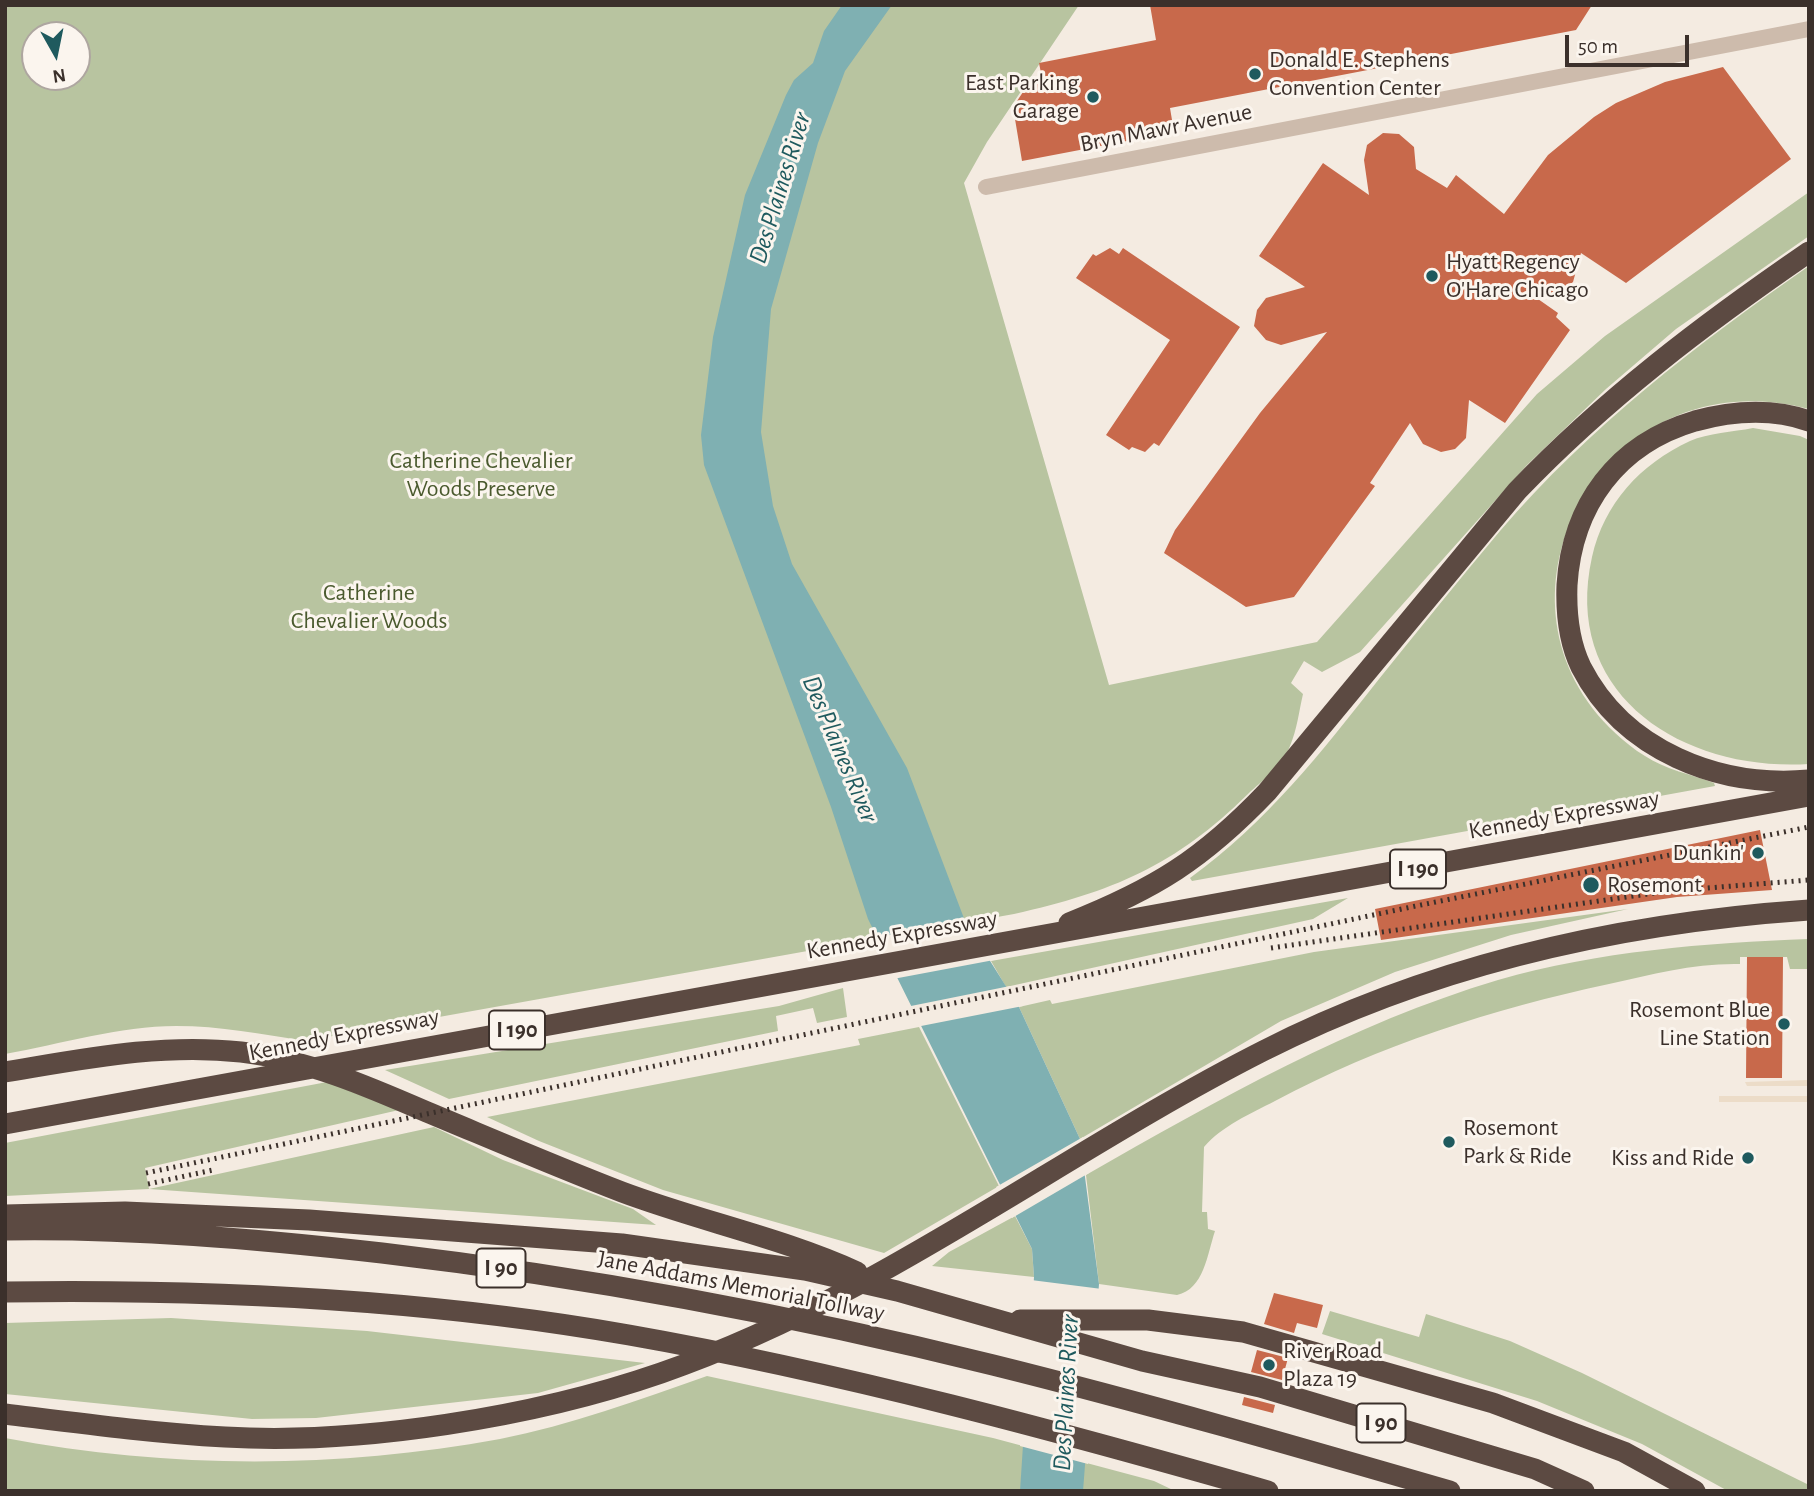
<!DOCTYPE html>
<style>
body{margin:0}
#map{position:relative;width:1814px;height:1496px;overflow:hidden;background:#f4ebe1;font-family:"Alegreya Sans",sans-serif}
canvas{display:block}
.frame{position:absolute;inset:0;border:7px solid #3b302b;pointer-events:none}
.north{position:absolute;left:21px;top:21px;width:70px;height:70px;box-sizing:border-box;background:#fbf5ee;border:2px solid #aea6a0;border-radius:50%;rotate:171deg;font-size:19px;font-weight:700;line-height:28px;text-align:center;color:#3b302b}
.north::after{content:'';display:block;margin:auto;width:24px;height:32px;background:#1f5a5e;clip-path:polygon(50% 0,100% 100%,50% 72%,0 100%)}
.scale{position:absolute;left:1565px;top:35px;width:124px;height:32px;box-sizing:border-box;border:4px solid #3b302b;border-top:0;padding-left:9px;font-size:21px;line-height:24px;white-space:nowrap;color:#3b302b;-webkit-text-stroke:5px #fbf5ee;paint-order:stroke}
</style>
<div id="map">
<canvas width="1814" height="1496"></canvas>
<div class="frame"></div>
<div class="north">N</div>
<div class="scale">50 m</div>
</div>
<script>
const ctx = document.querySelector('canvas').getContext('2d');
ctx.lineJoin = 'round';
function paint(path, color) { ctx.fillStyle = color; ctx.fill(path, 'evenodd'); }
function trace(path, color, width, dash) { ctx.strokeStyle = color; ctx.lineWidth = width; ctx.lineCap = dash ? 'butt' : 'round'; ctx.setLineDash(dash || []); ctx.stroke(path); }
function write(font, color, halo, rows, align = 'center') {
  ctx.font = font + ' "Alegreya Sans",sans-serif'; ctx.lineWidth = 6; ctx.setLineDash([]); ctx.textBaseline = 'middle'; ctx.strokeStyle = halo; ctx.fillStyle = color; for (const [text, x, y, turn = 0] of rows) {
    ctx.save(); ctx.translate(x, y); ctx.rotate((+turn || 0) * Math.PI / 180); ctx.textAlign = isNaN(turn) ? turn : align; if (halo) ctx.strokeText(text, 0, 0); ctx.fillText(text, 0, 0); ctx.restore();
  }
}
paint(new Path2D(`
 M 5,5 L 1079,5 L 987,142 L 964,183 L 1109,685 L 1317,642 L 1537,394 L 1605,336 L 1809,192 L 1809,236 L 1676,329 L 1606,389 L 1527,465 L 1360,652 L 1322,672 L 1304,661 L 1291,683 L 1303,694 C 1299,711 1297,730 1290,746 C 1282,766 1263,780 1248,794 C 1175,866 1112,892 1014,914 L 305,1041 C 262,1034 220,1026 176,1026 C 120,1026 61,1044 5,1054 ZM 35,35 L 77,35 L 77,77 L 35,77 Z
 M 1809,266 L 1809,409 C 1591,351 1456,631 1645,756 C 1664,769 1693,775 1714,783 L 1715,786 L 1192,881 L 1190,878 C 1268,821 1320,754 1379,679 C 1419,629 1459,580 1500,531 C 1589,427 1697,344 1809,266 Z
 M 1753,428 L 1800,436 L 1809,440 L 1809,764 C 1684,772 1561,696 1592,557 C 1604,504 1640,464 1690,441 C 1708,433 1733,432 1753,428 Z
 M 1348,898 L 1313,919 L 1006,987 L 991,961 Z
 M 1628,909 L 1511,935 L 1395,972 L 1281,1021 L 1080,1139 L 1019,1007 L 1050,1000 L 1052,1004 L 1314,952 Z
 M 1809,939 L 1809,969 L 1790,969 L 1787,957 L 1740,957 L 1740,964 C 1695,963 1653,974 1609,984 C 1492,1009 1380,1045 1275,1101 C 1250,1114 1222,1126 1204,1147 L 1202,1212 L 1207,1212 L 1208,1229 L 1215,1231 C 1207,1255 1204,1289 1177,1295 L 1099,1284 L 1086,1175 C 1219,1099 1351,1024 1498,980 C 1599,951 1705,943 1809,939 Z
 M 843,988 L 847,1017 L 817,1023 L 813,1008 L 776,1016 L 778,1031 L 449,1099 L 385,1070 L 779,1006 Z
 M 919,1027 L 999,1186 L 884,1253 L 663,1190 L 539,1141 L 487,1117 L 860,1045 L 858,1039 Z
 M 327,1082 L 399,1110 L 145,1168 L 149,1189 L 434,1127 L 503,1160 L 633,1209 L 656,1225 L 149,1189 L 5,1196 L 5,1143 Z
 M 1015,1216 L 1032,1249 L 1034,1277 L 932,1266 L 949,1252 Z
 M 1330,1311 L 1419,1337 L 1426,1314 L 1510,1341 L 1582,1373 L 1809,1485 L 1809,1491 L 1728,1491 L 1642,1444 L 1537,1401 L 1322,1334 Z
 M 171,1318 L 367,1331 L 645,1363 L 538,1393 L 316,1418 L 252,1419 L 5,1394 L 5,1323 Z
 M 707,1376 L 993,1438 L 1154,1481 L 1175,1491 L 5,1491 L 5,1438 C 168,1469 337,1469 500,1439 C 570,1425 639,1400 707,1376 Z`), '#b8c4a0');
paint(new Path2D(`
 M 1809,1080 L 1809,1086 L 1747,1086 L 1745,1082 Z
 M 1719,1096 L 1809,1096 L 1809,1102 L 1719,1102 Z`), '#ecdcc8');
paint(new Path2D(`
 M 842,5 L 892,5 L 845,71 L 818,143 L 771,309 L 761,432 L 773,506 L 792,564 L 907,768 L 965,921 L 1019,1007 L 1080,1139 L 1099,1284 L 1083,1491 L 1020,1491 L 1034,1277 L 1032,1249 L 868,919 L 831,807 L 704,465 L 701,435 L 713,337 L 745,195 L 786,95 L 794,80 L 813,63 L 824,31 Z`), '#7fb0b2');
paint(new Path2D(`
 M 969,921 L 994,960 L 893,979 L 873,938 Z
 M 1010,986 L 1023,1006 L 916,1027 L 906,1007 Z
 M 1083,1137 L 1089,1173 L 1012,1218 L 996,1187 Z
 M 1031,1280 L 1102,1289 L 1088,1464 L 1020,1446 Z`), '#f4ebe1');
paint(new Path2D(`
 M 1150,5 L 1592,5 L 1576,30 L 1170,108 L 1174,132 L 1022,161 L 1013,107 L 1027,86 L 1041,73 L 1039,63 L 1156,40 Z
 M 1723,67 L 1791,159 L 1626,283 L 1581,253 L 1573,282 L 1564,289 L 1538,299 L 1558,313 L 1556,317 L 1570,330 L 1505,423 L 1469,400 L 1466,438 L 1455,449 L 1441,452 L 1423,444 L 1410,423 L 1370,483 L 1375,486 L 1294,597 L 1246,607 L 1164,553 L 1175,530 L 1260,413 L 1327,332 L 1281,345 L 1266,340 L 1254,326 L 1257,310 L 1266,298 L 1305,287 L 1259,256 L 1323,163 L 1369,195 L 1364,160 L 1367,145 L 1383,133 L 1399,134 L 1414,147 L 1416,169 L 1447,188 L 1456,175 L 1504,214 L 1548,155 L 1594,117 L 1616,103 L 1665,82 Z
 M 1110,248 L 1119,254 L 1123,248 L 1240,327 L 1159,446 L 1154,443 L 1145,452 L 1132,447 L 1129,450 L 1106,435 L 1170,340 L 1076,278 L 1093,254 L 1096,256 Z
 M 1760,830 L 1772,890 L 1677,897 L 1381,940 L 1375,909 Z
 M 1747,957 L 1783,957 L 1782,1078 L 1746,1078 Z
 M 1274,1293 L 1323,1305 L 1317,1328 L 1297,1323 L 1294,1333 L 1264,1324 Z
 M 1257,1350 L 1288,1358 L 1282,1380 L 1251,1372 Z
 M 1244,1397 L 1275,1405 L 1273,1413 L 1242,1405 Z`), '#c8694b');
trace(new Path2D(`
 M 986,187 L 1809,29`), '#cdbbac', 16);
trace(new Path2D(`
 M 1809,421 C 1772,408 1732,411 1695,421 C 1617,444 1572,505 1567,585 C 1566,612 1569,642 1581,667 C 1624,751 1719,788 1809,780
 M 1069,923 C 1155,889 1203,859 1267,792 L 1517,491 C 1605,399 1704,324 1809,252
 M 5,1072 C 84,1059 161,1043 241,1052 C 307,1060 367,1086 427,1112 C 492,1139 557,1167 622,1192 C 699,1221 783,1238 857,1272
 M 5,1124 L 1809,796
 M 5,1215 L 125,1212 L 309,1220 L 622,1244 L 805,1270 L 897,1291 L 1142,1361 L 1260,1387 L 1535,1469 L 1584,1491
 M 5,1230 C 131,1228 257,1239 382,1253 C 587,1277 792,1315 993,1365 C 1146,1403 1298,1447 1450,1491
 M 5,1292 C 212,1289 424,1299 629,1335 C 845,1373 1057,1431 1268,1491
 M 1020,1320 L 1148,1320 L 1243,1332 L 1493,1403 L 1624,1452 L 1695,1491
 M 5,1414 C 78,1423 152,1433 225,1437 C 360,1445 534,1417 661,1373 C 878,1298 1060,1154 1263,1051 C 1434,964 1619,923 1809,910`), '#5c4a42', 21);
trace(new Path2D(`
 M 1271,948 L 1669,891 L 1809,880
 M 146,1173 L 1416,906 L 1809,827
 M 148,1184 L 213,1170`), '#3b302b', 5, [2, 5]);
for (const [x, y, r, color] of [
 [1255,74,7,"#1f5a5e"],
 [1093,97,7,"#1f5a5e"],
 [1432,276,7,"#1f5a5e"],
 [1758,853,7,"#1f5a5e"],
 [1591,885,9,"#1f5a5e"],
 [1784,1024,7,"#1f5a5e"],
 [1449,1142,7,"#1f5a5e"],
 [1748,1158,7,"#1f5a5e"],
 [1269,1365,7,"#1f5a5e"]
]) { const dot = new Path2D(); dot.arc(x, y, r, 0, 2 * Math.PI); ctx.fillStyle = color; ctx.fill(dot); trace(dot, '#fbf5ee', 2.5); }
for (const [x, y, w] of [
 [1418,869,56],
 [517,1030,56],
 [501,1268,49],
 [1381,1423,49]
]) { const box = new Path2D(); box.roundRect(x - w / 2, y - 19.5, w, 39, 5); ctx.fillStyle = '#fbf5ee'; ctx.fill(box); trace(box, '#3b302b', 2); }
write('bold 23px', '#3b302b', null, [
 ["I 190",1418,869],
 ["I 190",517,1030],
 ["I 90",501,1268],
 ["I 90",1381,1423]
]);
write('24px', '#3b302b', '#fbf5ee', [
 ["Donald E. Stephens",1269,60],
 ["Convention Center",1269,88],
 ["East Parking",1079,83,"right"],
 ["Garage",1079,111,"right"],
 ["Hyatt Regency",1446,262],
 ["O'Hare Chicago",1446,290],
 ["Dunkin'",1744,853,"right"],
 ["Rosemont",1607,885],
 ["Rosemont Blue",1770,1010,"right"],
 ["Line Station",1770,1038,"right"],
 ["Rosemont",1463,1128],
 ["Park & Ride",1463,1156],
 ["Kiss and Ride",1734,1158,"right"],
 ["River Road",1283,1351],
 ["Plaza 19",1283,1379]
], 'left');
write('24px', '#3b302b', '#fbf5ee', [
 ["Bryn Mawr Avenue",1166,128,-11],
 ["Kennedy Expressway",1564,815,-10],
 ["Kennedy Expressway",902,935,-10],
 ["Kennedy Expressway",344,1035,-11],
 ["Jane Addams Memorial Tollway",741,1286,11]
]);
write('24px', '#4a5a2e', '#fbf5ee', [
 ["Catherine Chevalier",481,461],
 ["Woods Preserve",481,489],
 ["Catherine",369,593],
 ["Chevalier Woods",369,621]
]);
write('italic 26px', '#1f5a5e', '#fbf5ee', [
 ["Des Plaines River",780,188,-73],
 ["Des Plaines River",840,749,67],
 ["Des Plaines River",1066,1393,-87]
]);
</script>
